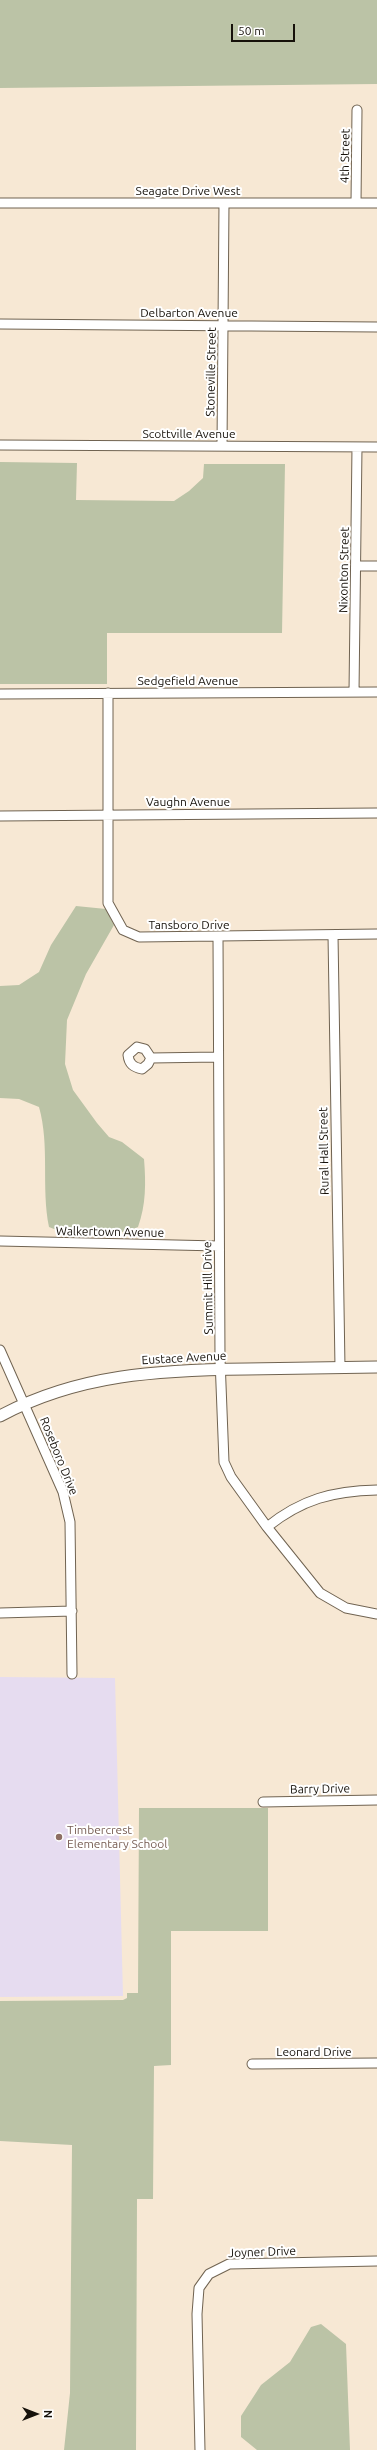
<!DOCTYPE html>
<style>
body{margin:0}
#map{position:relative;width:377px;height:2450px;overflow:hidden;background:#f7e8d4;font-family:Ubuntu,sans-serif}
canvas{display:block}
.north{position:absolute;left:16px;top:2394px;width:40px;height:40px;-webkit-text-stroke:3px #fff;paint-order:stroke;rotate:90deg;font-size:11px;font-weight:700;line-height:16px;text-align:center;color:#16110a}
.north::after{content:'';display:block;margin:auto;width:14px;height:18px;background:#16110a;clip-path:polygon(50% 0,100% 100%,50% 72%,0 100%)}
.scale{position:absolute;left:231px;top:24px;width:64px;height:18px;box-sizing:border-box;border:2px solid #16110a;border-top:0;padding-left:5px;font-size:12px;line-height:14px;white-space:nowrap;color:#16110a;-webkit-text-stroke:3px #fff;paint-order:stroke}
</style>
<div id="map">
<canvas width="377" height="2450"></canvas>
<div class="north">N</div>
<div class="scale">50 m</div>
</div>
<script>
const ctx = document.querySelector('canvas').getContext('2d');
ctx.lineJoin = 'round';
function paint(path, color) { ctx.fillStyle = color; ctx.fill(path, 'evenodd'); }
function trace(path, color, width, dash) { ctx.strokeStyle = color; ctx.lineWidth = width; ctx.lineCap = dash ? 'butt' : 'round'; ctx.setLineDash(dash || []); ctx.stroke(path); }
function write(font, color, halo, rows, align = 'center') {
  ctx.font = font + ' Ubuntu,sans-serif'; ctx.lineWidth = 4; ctx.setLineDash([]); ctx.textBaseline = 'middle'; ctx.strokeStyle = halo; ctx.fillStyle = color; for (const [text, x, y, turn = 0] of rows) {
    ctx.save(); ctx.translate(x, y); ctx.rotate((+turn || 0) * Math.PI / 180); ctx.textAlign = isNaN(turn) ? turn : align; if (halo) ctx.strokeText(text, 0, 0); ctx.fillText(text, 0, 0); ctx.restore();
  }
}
paint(new Path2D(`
 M 0,1677 L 115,1678 L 123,1996 L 0,1997 Z`), '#e6dcf0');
paint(new Path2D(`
 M 0,0 L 377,0 L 377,84 L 0,88 Z
 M 0,462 L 77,463 L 76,500 L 174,501 L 189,491 L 203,478 L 204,464 L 285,464 L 282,633 L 107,633 L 107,684 L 0,684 Z
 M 76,906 L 106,909 L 114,925 L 86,974 L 67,1020 L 65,1064 L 73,1090 L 97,1123 L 109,1137 L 122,1142 L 144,1159 C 146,1183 146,1205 138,1227 C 113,1238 75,1238 49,1227 C 41,1187 50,1146 39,1107 L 19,1099 L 0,1098 L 0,986 L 19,985 L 39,972 L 51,945 Z
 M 139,1808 L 268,1808 L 268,1931 L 171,1931 L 171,2065 L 154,2066 L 153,2199 L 137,2199 L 136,2450 L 64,2450 L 70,2393 L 72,2145 L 0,2141 L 0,2001 L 123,2000 L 127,1998 L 127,1993 L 138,1993 Z
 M 321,2324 L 346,2344 L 350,2450 L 257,2450 L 241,2437 L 241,2416 L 261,2385 L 290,2362 L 311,2327 Z`), '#bbc3a6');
const minor = new Path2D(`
 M 0,203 L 377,203
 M 356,203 L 357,110
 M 0,324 L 377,327
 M 0,445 L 377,447
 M 222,446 L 224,203
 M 356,566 L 377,566
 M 354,692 L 357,447
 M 108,693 L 108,903 L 123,930 L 139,937 L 377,934
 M 0,694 L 377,692
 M 0,816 L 377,813
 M 333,935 L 340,1367
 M 218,937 L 220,1359 L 224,1462 L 231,1477 L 267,1527 L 320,1593 L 346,1608 L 377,1614
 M 151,1058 L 148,1064 L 142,1069 C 133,1067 129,1064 128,1055 L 137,1047 L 145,1049 L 151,1058 L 218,1057
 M 0,1241 L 219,1246
 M 0,1350 L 63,1492 L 70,1522 L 72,1674
 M 267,1527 C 302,1499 333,1491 377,1490
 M 0,1613 L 72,1611
 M 263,1802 L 377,1800
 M 252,2064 L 377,2063
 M 200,2450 L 197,2314 L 199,2288 L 209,2274 L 229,2264 L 377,2261`);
const tertiary = new Path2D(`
 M 0,1416 C 78,1374 160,1370 247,1369 C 290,1368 334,1368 377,1367`);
trace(minor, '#706351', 11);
trace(tertiary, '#706351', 13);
trace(minor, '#fff', 9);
trace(tertiary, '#fff', 11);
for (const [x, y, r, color] of [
 [59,1837,4,"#8d6e63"]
]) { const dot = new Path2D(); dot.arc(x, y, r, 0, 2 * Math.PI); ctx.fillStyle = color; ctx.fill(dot); trace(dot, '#fff', 1.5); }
write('12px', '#16110a', '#fff', [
 ["4th Street",345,156,-89],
 ["Seagate Drive West",188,191],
 ["Delbarton Avenue",189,313],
 ["Stoneville Street",211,372,-89],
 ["Scottville Avenue",189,434],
 ["Nixonton Street",344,570,-89],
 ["Sedgefield Avenue",188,681],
 ["Vaughn Avenue",188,802],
 ["Tansboro Drive",189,925],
 ["Rural Hall Street",324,1151,-91],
 ["Walkertown Avenue",110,1232,1],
 ["Summit Hill Drive",208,1288,-91],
 ["Eustace Avenue",184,1358,-3],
 ["Roseboro Drive",59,1456,68],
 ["Barry Drive",320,1789,-1],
 ["Leonard Drive",314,2052],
 ["Joyner Drive",262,2252,-2]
]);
write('12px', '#785e54', '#fff', [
 ["Timbercrest",67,1830],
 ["Elementary School",67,1844]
], 'left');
</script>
